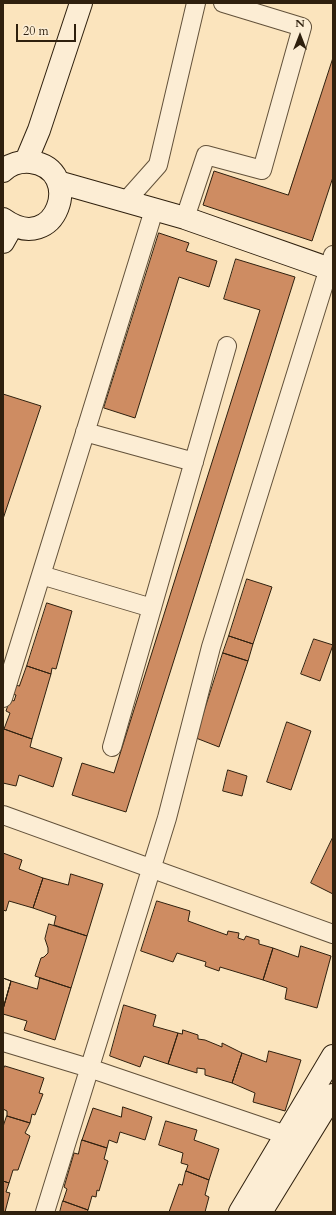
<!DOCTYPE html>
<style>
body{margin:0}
#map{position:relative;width:336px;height:1215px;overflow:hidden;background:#fbe4bd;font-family:Cardo,serif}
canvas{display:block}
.frame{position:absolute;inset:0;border:4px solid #2f200e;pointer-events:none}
.north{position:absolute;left:280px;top:16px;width:40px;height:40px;-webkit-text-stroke:3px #fcedd4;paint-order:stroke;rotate:0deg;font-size:11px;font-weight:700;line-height:16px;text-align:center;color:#2f200e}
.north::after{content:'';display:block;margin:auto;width:14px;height:18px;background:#2f200e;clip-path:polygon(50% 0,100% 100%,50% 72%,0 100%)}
.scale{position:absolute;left:16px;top:24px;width:60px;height:18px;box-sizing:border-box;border:2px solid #2f200e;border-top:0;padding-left:5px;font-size:12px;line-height:14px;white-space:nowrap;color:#2f200e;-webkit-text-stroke:3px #fcedd4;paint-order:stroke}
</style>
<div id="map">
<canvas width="336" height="1215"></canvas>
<div class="frame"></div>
<div class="north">N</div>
<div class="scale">20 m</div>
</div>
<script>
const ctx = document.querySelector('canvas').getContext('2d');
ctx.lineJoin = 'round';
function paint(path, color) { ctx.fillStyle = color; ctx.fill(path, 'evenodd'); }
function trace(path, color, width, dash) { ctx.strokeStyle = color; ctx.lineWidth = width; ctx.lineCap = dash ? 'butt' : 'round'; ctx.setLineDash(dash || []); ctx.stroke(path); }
const building = new Path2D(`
 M 333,58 L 333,177 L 312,241 L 203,205 L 214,171 L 288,195 Z
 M 159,233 L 189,243 L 186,251 L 217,261 L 209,287 L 179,277 L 135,418 L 104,408 Z
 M 236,259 L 295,277 L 126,812 L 72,795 L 82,763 L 114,773 L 260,310 L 224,299 Z
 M 3,394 L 41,406 L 3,519 Z
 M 247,579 L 272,587 L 253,644 L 229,636 Z
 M 47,603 L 72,611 L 56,669 L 52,668 L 51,674 L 27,666 Z
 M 229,636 L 253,644 L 248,661 L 223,653 Z
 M 314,639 L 333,645 L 320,681 L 301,674 Z
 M 223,653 L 248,661 L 219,747 L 196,738 Z
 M 27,666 L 51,674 L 32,739 L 4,729 L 10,713 L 6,711 L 10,699 L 14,701 L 16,695 L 12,694 L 14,684 L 19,686 Z
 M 287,722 L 311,731 L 291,790 L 267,782 Z
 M 4,729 L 32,739 L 30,747 L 62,758 L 53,787 L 19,775 L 16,786 L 3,783 L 3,734 Z
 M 228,770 L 247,776 L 242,796 L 223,791 Z
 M 333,837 L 333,894 L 311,883 Z
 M 3,853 L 22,860 L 19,869 L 43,878 L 33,908 L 9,901 L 6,911 L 3,910 Z
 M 71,874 L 103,884 L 87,936 L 54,925 L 56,916 L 33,908 L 43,878 L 68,885 Z
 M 157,901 L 190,911 L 188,921 L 227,935 L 228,931 L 239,933 L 238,938 L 244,940 L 246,936 L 259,940 L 259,944 L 273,948 L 263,980 L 220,967 L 219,971 L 205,966 L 206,962 L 177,953 L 173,962 L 141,951 Z
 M 49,924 L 87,936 L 71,988 L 35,976 L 41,958 L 44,957 L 48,953 L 48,948 L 45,939 Z
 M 301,946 L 331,956 L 317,1008 L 285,999 L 287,988 L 263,980 L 273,948 L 298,957 Z
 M 3,978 L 11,981 L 3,1009 Z
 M 3,978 L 11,981 L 3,1009 Z
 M 40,978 L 71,988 L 55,1040 L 24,1030 L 27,1021 L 3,1014 L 3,1009 L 11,981 L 37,989 Z
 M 124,1005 L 156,1015 L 153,1026 L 178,1033 L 168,1064 L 144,1056 L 140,1067 L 110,1056 Z
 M 183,1030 L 198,1035 L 198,1039 L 205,1040 L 222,1047 L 222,1043 L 242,1053 L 232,1083 L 205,1075 L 205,1069 L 197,1068 L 197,1073 L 168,1064 L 178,1033 L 182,1034 Z
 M 269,1051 L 301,1060 L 285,1111 L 253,1102 L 255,1093 L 232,1083 L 242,1053 L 266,1062 Z
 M 5,1066 L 44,1078 L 39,1093 L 43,1094 L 35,1115 L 32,1114 L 30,1123 L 7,1116 L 7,1111 L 3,1109 L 3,1070 Z
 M 123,1107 L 152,1117 L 145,1140 L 120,1132 L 117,1143 L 109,1140 L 107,1148 L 82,1140 L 93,1108 L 121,1117 Z
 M 7,1116 L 30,1123 L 25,1133 L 30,1136 L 18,1170 L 13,1170 L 9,1183 L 3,1181 L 3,1127 Z
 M 166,1121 L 197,1130 L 194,1140 L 219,1149 L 209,1180 L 186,1171 L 188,1165 L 181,1163 L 183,1153 L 159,1145 Z
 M 82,1140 L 107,1148 L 104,1159 L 108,1161 L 99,1191 L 97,1190 L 96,1197 L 92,1196 L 88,1210 L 63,1201 L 67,1189 L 64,1187 L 74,1153 L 78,1154 Z
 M 186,1171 L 209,1180 L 205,1195 L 209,1197 L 205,1212 L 169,1212 L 179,1184 L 182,1185 Z
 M 3,1181 L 9,1183 L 6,1192 L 10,1193 L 5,1212 L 3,1212 Z
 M 63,1201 L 88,1210 L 87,1212 L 60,1212 Z`);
paint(building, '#ce8c62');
trace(building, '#2f200e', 1);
const street = new Path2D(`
 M 126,201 L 158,165 L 196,3
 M 185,218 L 206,155 L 262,170 L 302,27 L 223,3
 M 85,432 L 194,462
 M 41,575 L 152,608
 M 3,698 L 154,210
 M 112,747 L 227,346
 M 3,815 L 333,934
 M 3,1042 L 89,1068 L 286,1135
 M 45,1212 L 167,818 L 211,647 L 333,255`);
const secondary = new Path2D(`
 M 26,161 L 39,130 L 81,3
 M 3,171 C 10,164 21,161 31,162 C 85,169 57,258 3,219
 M 58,182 L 185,218 L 333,270
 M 3,242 L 12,226
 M 240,1212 L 333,1056
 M 261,1212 L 333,1095`);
trace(street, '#62513a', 20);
trace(secondary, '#2f200e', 24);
trace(street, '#fcedd4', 18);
trace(secondary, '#fcedd4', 22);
</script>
